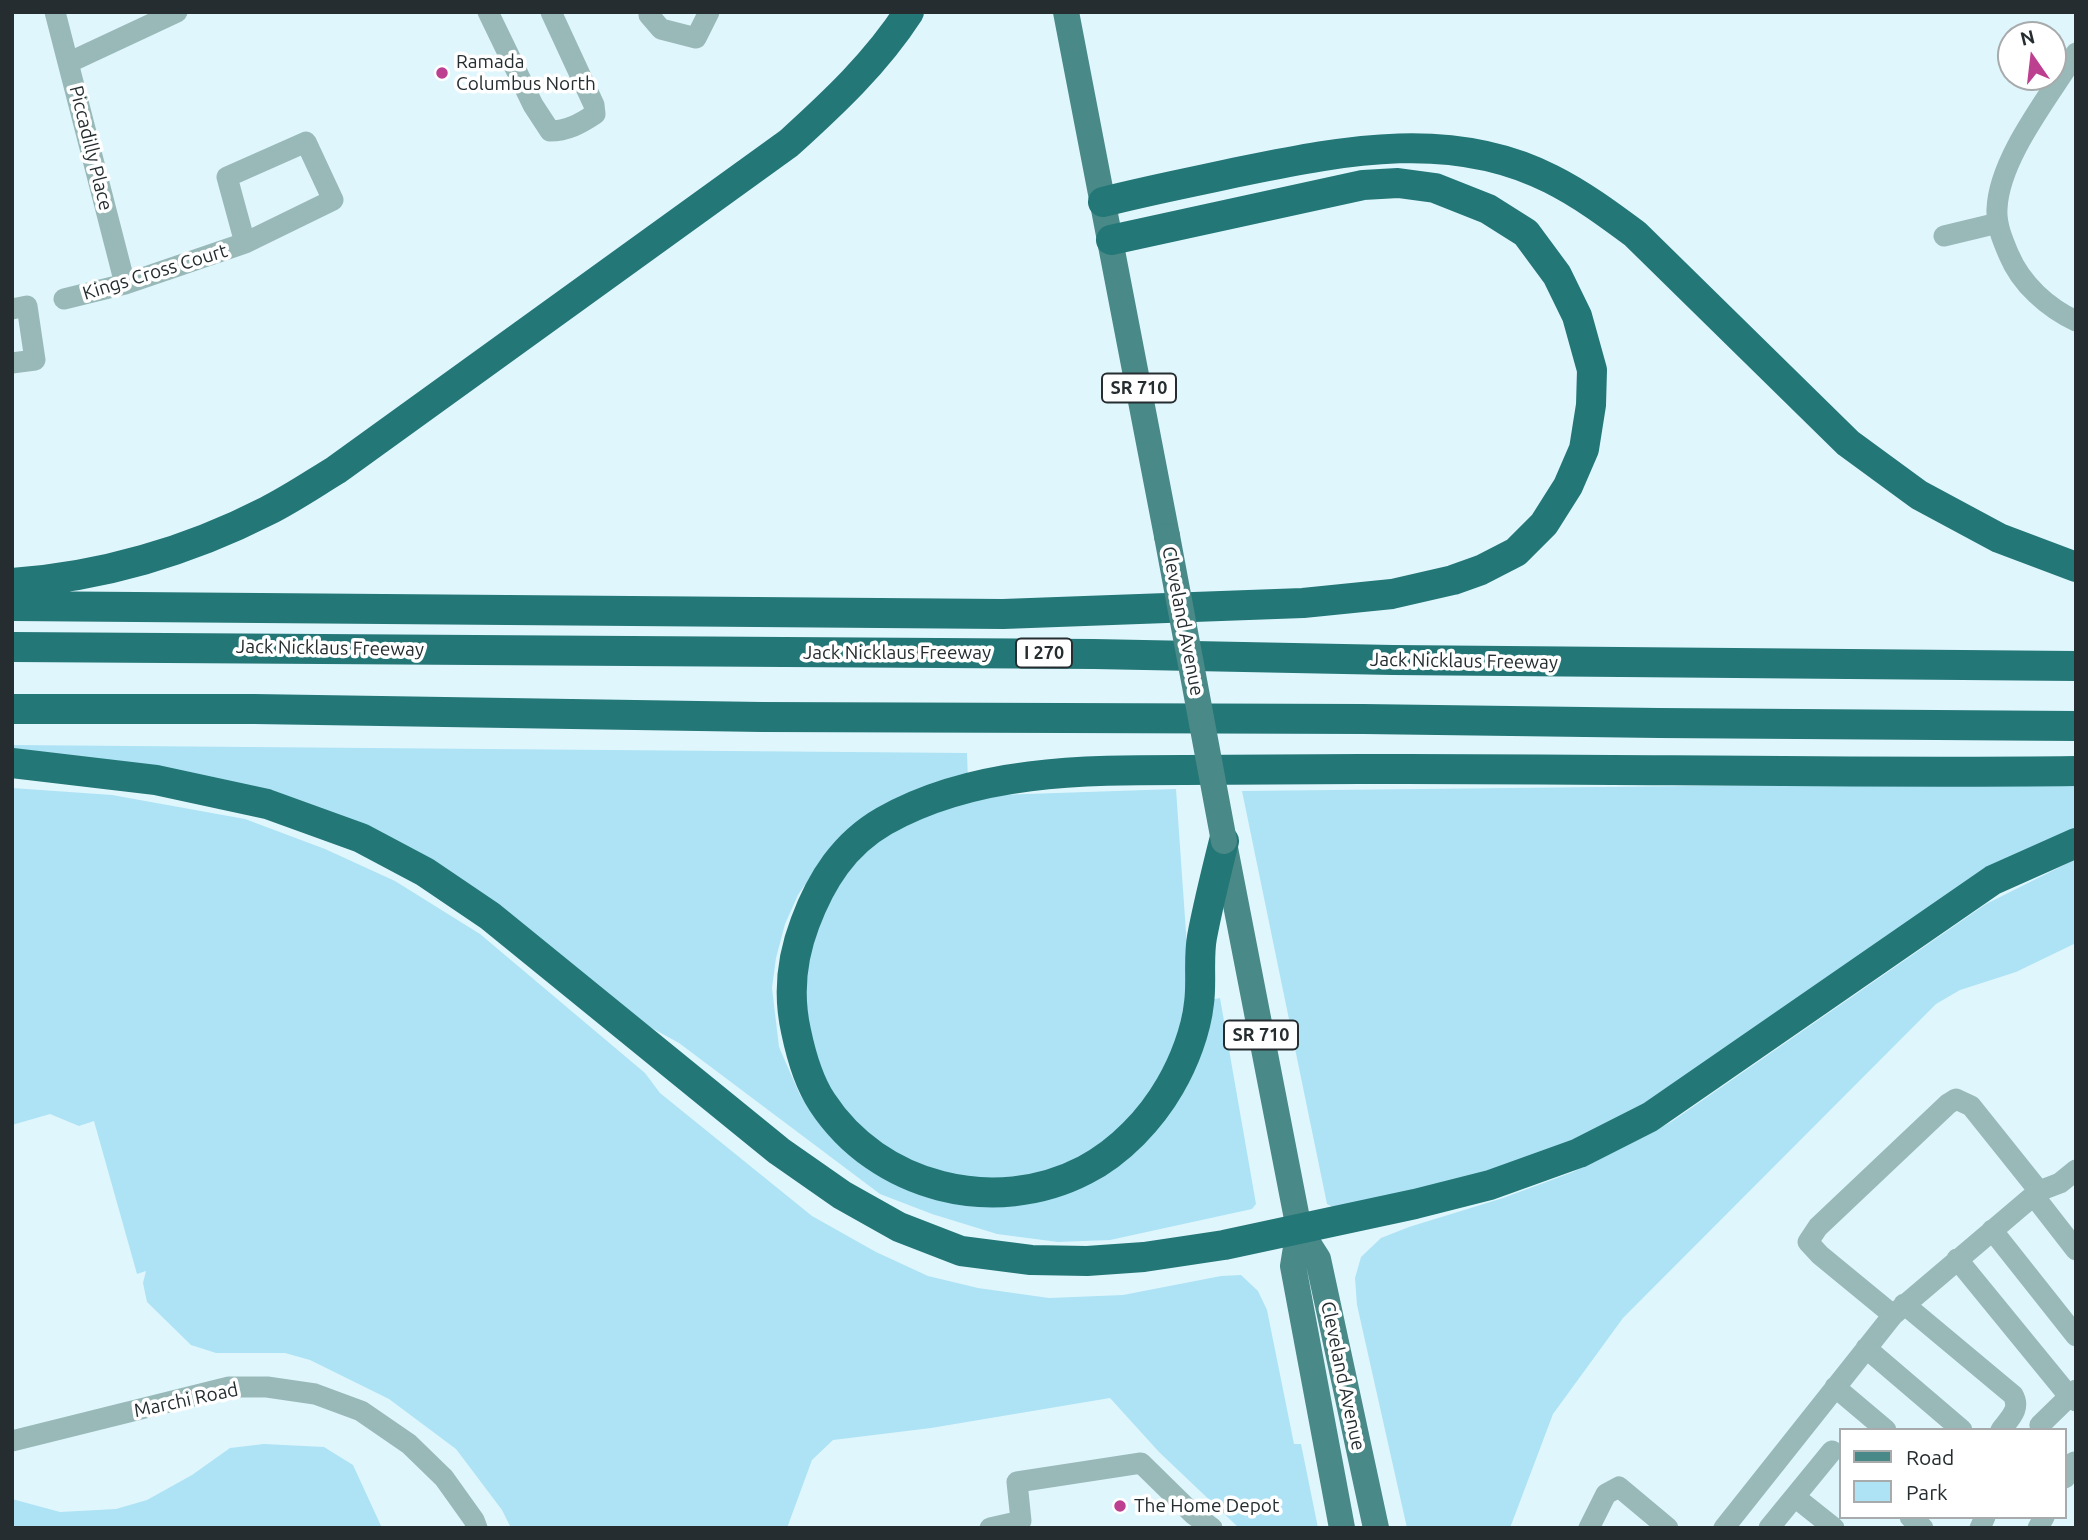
<!DOCTYPE html>
<style>
body{margin:0}
#map{position:relative;width:2088px;height:1540px;overflow:hidden;background:#e0f6fd;font-family:Ubuntu,sans-serif}
canvas{display:block}
.frame{position:absolute;inset:0;border:14px solid #252d30;pointer-events:none}
.legend{position:absolute;left:1839px;top:1428px;width:228px;height:91px;box-sizing:border-box;background:#fff;border:2px solid #a8abac;margin:0;padding:9px 12px;list-style:none;font-size:21px;color:#252d30}
.legend li{display:flex;align-items:center;gap:14px;height:35px}
.legend b{width:35px;border:2px solid #a8abac}
.north{position:absolute;left:1997px;top:21px;width:70px;height:70px;box-sizing:border-box;background:#fff;border:2px solid #a8abac;border-radius:50%;rotate:346deg;font-size:19px;font-weight:700;line-height:28px;text-align:center;color:#252d30}
.north::after{content:'';display:block;margin:auto;width:24px;height:32px;background:#bd4090;clip-path:polygon(50% 0,100% 100%,50% 72%,0 100%)}
</style>
<div id="map">
<canvas width="2088" height="1540"></canvas>
<div class="frame"></div>
<ul class="legend">
<li><b style="height:9px;background:#498988"></b>Road</li>
<li><b style="height:19px;background:#ade3f5"></b>Park</li>
</ul>
<div class="north">N</div>
</div>
<script>
const ctx = document.querySelector('canvas').getContext('2d');
ctx.lineJoin = 'round';
function paint(path, color) { ctx.fillStyle = color; ctx.fill(path, 'evenodd'); }
function trace(path, color, width, dash) { ctx.strokeStyle = color; ctx.lineWidth = width; ctx.lineCap = dash ? 'butt' : 'round'; ctx.setLineDash(dash || []); ctx.stroke(path); }
function write(font, color, halo, rows, align = 'center') {
  ctx.font = font + ' Ubuntu,sans-serif'; ctx.lineWidth = 7; ctx.setLineDash([]); ctx.textBaseline = 'middle'; ctx.strokeStyle = halo; ctx.fillStyle = color; for (const [text, x, y, turn = 0] of rows) {
    ctx.save(); ctx.translate(x, y); ctx.rotate((+turn || 0) * Math.PI / 180); ctx.textAlign = isNaN(turn) ? turn : align; if (halo) ctx.strokeText(text, 0, 0); ctx.fillText(text, 0, 0); ctx.restore();
  }
}
paint(new Path2D(`
 M 12,745 L 967,753 L 968,782 L 823,858 L 798,895 L 785,924 L 776,958 L 772,988 L 779,1047 L 800,1095 L 829,1135 L 859,1163 L 899,1185 L 941,1199 L 1104,1168 L 1210,1000 L 1220,998 L 1256,1204 L 1252,1209 L 1110,1240 L 1058,1242 L 997,1234 L 932,1214 L 880,1194 L 679,1043 L 628,1015 L 399,847 L 12,755 Z
 M 1872,784 L 2076,785 L 2076,835 L 1689,1085 L 1505,1174 L 1338,1210 L 1327,1204 L 1242,791 Z
 M 12,788 L 112,795 L 245,819 L 325,849 L 395,881 L 480,934 L 645,1073 L 660,1093 L 812,1216 L 876,1252 L 928,1276 L 978,1288 L 1049,1298 L 1123,1295 L 1221,1276 L 1241,1275 L 1258,1291 L 1267,1310 L 1294,1444 L 1301,1444 L 1318,1528 L 1239,1528 L 1159,1452 L 1110,1398 L 931,1428 L 833,1440 L 812,1460 L 787,1528 L 511,1528 L 502,1510 L 456,1449 L 389,1399 L 310,1360 L 285,1353 L 216,1353 L 191,1345 L 147,1302 L 143,1283 L 146,1271 L 137,1274 L 94,1121 L 79,1126 L 50,1114 L 12,1125 Z
 M 1176,789 L 1187,947 L 1186,994 L 1176,1044 L 1158,1085 L 1110,1141 L 1042,1179 L 950,1184 L 879,1152 L 803,1060 L 804,931 L 853,854 L 925,813 L 997,795 Z
 M 2076,859 L 2076,943 L 2016,972 L 1960,990 L 1936,1004 L 1623,1318 L 1553,1414 L 1510,1528 L 1407,1528 L 1357,1305 L 1355,1278 L 1361,1257 L 1381,1238 L 1409,1227 L 1503,1198 L 1573,1172 L 1671,1122 L 1986,904 Z
 M 264,1444 L 324,1447 L 353,1465 L 382,1528 L 12,1528 L 12,1499 L 60,1512 L 116,1509 L 147,1500 L 192,1475 L 230,1448 Z`), '#ade3f5');
trace(new Path2D(`
 M 55,12 L 125,284
 M 488,12 L 533,105 L 550,131 C 567,131 580,124 595,114 L 594,105 L 551,12
 M 650,12 L 649,15 L 661,29 L 696,38 L 709,12
 M 2076,53 C 2049,97 1999,158 1997,209 C 1996,225 2003,241 2009,255 C 2021,284 2048,308 2076,321
 M 70,62 L 177,12
 M 1944,236 L 1998,223
 M 64,299 L 125,284 L 245,243 L 333,200 L 306,142 L 227,177 L 245,243
 M 12,309 L 27,306 L 35,360 L 12,363
 M 2034,1196 L 2076,1250
 M 1992,1230 L 2076,1336
 M 1957,1259 L 2069,1396 L 2076,1401
 M 1904,1304 L 2013,1395 C 2021,1409 2010,1418 2001,1430
 M 1893,1315 L 2039,1191
 M 1866,1348 L 1962,1430
 M 1835,1387 L 1886,1430
 M 2042,1430 L 2040,1425 L 2076,1390
 M 12,1441 L 229,1387 L 267,1387 L 315,1394 L 361,1411 L 409,1444 L 444,1478 L 474,1520 L 477,1528
 M 2065,1478 L 2074,1462
 M 1795,1497 L 1834,1528
 M 1910,1517 L 1923,1528
 M 990,1528 L 1021,1521 L 1017,1482 L 1141,1463 L 1193,1514 L 1212,1528
 M 1589,1528 L 1606,1494 L 1619,1487 L 1668,1528
 M 1724,1528 L 1893,1315 L 1820,1255 L 1808,1242 L 1818,1227 L 1948,1104 L 1956,1099 L 1971,1106 L 2039,1191 L 2060,1183 L 2076,1170
 M 1769,1528 L 1832,1451
 M 1980,1528 L 1985,1517
 M 2038,1528 L 2044,1517`), '#99b9b8', 21);
trace(new Path2D(`
 M 1066,12 L 1167,536
 M 1224,843 L 1299,1229 L 1293,1266 L 1342,1528
 M 1299,1229 L 1318,1259 L 1376,1528`), '#498988', 26);
trace(new Path2D(`
 M 1103,202 C 1150,190 1197,181 1243,171 C 1346,150 1453,129 1551,179 C 1581,194 1608,214 1635,234 L 1848,443 L 1919,495 L 1999,538 L 2076,567
 M 12,583 C 101,577 189,551 267,511 C 291,499 313,484 336,470 L 789,143 C 833,103 876,63 909,12
 M 12,606 L 1003,614 L 1303,603 L 1392,594 L 1453,580 L 1481,570 L 1516,552 L 1544,524 L 1568,486 L 1584,449 L 1591,405 L 1592,370 L 1577,316 L 1557,275 L 1526,233 L 1488,209 L 1435,188 L 1398,183 L 1363,185 L 1111,240
 M 12,647 L 1094,654 L 1393,660 L 2076,666
 M 12,709 L 254,709 L 762,717 L 1363,719 L 1659,723 L 2076,726
 M 12,763 L 156,780 L 267,804 L 361,838 L 425,872 L 490,916 L 779,1151 L 842,1195 L 899,1227 L 961,1251 L 1031,1260 L 1087,1261 L 1144,1257 L 1224,1245 L 1415,1204 L 1490,1185 L 1579,1153 L 1650,1117 L 1993,880 L 2076,843
 M 1224,841 C 1216,873 1208,905 1202,937 C 1198,959 1202,982 1199,1003 C 1196,1031 1184,1062 1170,1086 C 1151,1119 1120,1152 1085,1170 C 995,1217 878,1188 822,1102 C 808,1081 801,1055 796,1031 C 788,995 792,957 805,923 C 821,880 844,844 884,821 C 974,770 1083,770 1184,770 C 1243,770 1302,769 1360,769 C 1599,768 1837,774 2076,771`), '#247777', 30);
trace(new Path2D(`
 M 1167,536 L 1224,841`), '#498988', 26);
for (const [x, y, r, color] of [
 [442,73,7,"#bd4090"],
 [1120,1506,7,"#bd4090"]
]) { const dot = new Path2D(); dot.arc(x, y, r, 0, 2 * Math.PI); ctx.fillStyle = color; ctx.fill(dot); trace(dot, '#fff', 2.5); }
for (const [x, y, w] of [
 [1139,388,74],
 [1044,653,56],
 [1261,1035,74]
]) { const box = new Path2D(); box.roundRect(x - w / 2, y - 14.5, w, 29, 5); ctx.fillStyle = '#fff'; ctx.fill(box); trace(box, '#252d30', 2); }
write('bold 18px', '#252d30', null, [
 ["SR 710",1139,388],
 ["I 270",1044,653],
 ["SR 710",1261,1035]
]);
write('19px', '#252d30', '#fff', [
 ["Ramada",456,62],
 ["Columbus North",456,84],
 ["The Home Depot",1134,1506]
], 'left');
write('19px', '#252d30', '#fff', [
 ["Piccadilly Place",91,148,76],
 ["Kings Cross Court",155,272,-17],
 ["Cleveland Avenue",1183,621,79],
 ["Jack Nicklaus Freeway",330,648,1],
 ["Jack Nicklaus Freeway",897,653],
 ["Jack Nicklaus Freeway",1464,661,1],
 ["Cleveland Avenue",1343,1376,78],
 ["Marchi Road",186,1400,-12]
]);
</script>
